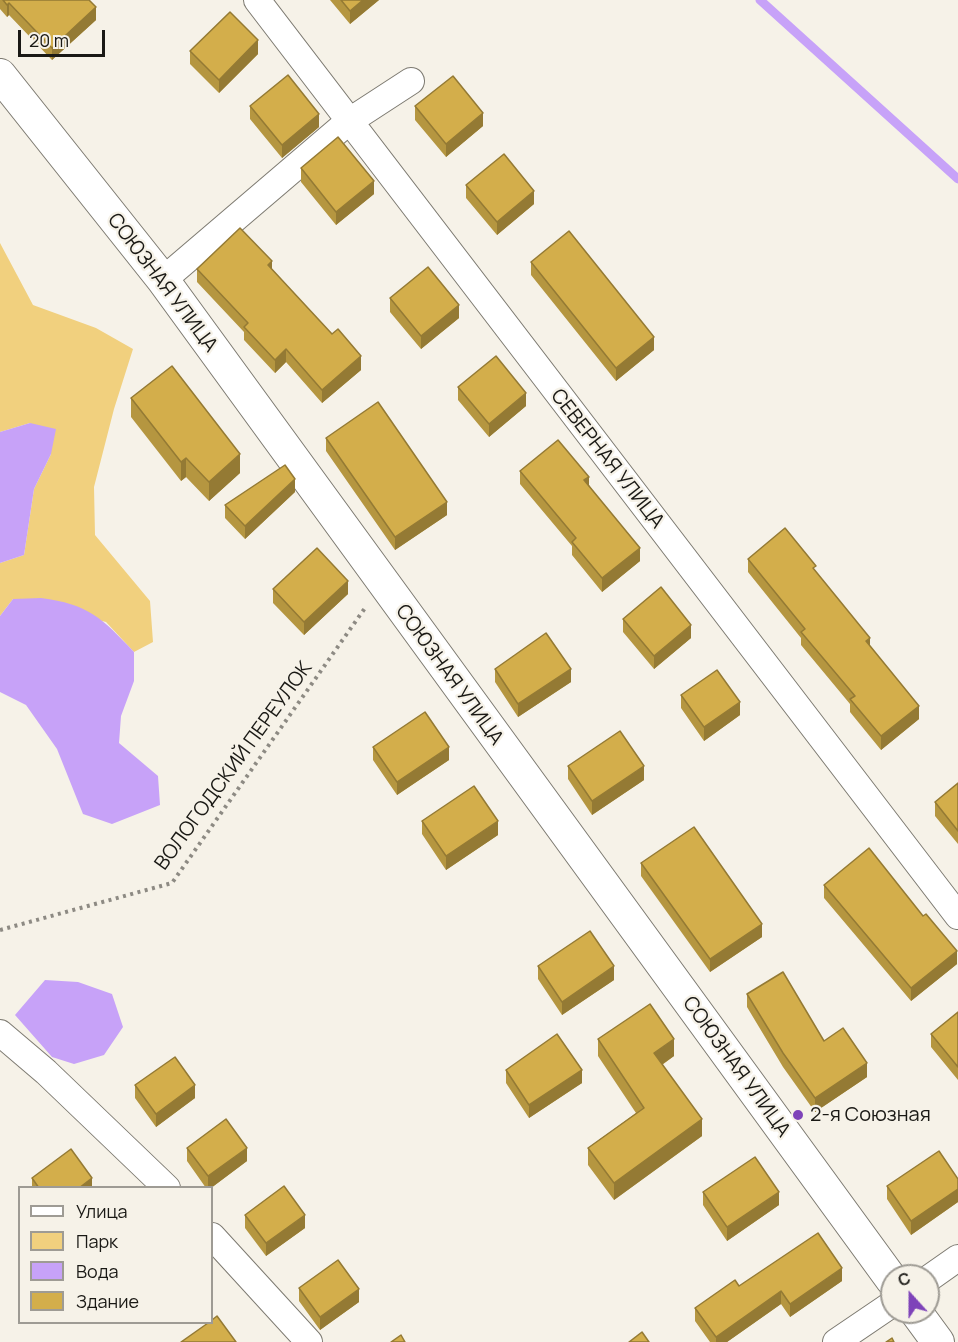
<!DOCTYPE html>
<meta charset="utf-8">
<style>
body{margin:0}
#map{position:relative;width:958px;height:1342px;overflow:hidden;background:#f6f2e8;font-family:Manrope,sans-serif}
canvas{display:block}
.legend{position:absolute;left:18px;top:1186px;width:195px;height:138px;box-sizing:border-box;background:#f6f2e8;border:2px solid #9e9b94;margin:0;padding:8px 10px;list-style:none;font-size:18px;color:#1a1915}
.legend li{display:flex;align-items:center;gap:12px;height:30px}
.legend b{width:30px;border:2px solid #9e9b94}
.north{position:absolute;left:880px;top:1264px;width:60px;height:60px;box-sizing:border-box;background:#f6f2e8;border:2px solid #9e9b94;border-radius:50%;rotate:339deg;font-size:16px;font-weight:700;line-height:24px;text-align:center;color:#1a1915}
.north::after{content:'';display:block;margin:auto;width:21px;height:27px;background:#7e43b9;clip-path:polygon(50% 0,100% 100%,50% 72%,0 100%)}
.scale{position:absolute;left:18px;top:30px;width:87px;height:27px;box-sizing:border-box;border:3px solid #1a1915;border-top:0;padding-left:8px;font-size:18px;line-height:21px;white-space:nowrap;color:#1a1915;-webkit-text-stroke:4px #f6f2e8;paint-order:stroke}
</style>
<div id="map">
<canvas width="958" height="1342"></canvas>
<ul class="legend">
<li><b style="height:8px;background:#fff"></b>Улица</li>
<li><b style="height:16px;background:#f1d07e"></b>Парк</li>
<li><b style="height:16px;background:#c7a2f8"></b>Вода</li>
<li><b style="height:16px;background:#d3ae4b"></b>Здание</li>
</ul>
<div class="north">С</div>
<div class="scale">20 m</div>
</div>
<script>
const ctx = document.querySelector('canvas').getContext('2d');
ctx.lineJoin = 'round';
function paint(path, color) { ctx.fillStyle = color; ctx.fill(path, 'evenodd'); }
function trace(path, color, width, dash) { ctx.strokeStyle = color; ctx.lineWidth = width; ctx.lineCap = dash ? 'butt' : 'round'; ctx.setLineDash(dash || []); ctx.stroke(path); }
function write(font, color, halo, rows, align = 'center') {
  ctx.font = font + ' Manrope,sans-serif'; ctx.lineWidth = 4.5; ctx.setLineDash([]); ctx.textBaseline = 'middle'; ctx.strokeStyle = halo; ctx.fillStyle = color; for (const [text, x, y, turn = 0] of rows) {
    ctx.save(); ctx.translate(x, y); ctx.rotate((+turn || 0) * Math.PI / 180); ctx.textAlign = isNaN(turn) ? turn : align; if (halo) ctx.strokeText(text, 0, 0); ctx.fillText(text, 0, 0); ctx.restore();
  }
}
paint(new Path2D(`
 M 0,243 L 33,305 L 96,328 L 133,349 L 114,409 L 94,487 L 95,535 L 150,601 L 153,642 L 134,652 L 106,622 L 13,599 L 0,616 L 0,563 L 24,555 L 34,489 L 51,454 L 30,423 L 0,432 Z`), '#f1d07e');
paint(new Path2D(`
 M 30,423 L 56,429 L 51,454 L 34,489 L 24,555 L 0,563 L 0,432 Z
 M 41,598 C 88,604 102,618 134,652 L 134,681 L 121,716 L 119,743 L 158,776 L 160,805 L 112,824 L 83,814 L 57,749 L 26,705 L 0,692 L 0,616 L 13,599 Z
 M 45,980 L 78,982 L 112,994 L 123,1027 L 104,1055 L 74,1064 L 52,1057 L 15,1015 Z`), '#c7a2f8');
trace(new Path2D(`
 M 760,0 L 958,179`), '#c7a2f8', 9);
const minor = new Path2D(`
 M 257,0 L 958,916
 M 163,280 L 348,122 L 411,81
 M 0,1033 L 46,1072 L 167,1188
 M 212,1236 L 309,1342
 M 928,1279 L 958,1258
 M 836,1342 L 892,1304`);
const tertiary = new Path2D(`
 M 0,75 L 163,280 L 892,1280
 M 916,1312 L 938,1342`);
trace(minor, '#7d7a71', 28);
trace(tertiary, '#7d7a71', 34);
trace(new Path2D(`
 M 0,930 L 172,883 L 365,608`), '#8d8a83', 4, [3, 4.5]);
trace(minor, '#fff', 26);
trace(tertiary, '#fff', 32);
paint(new Path2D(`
 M 0,0 L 89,0 L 96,20 L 52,60 L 9,15 L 7,17 L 0,9 Z
 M 330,0 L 379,0 L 350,24 Z
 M 190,51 L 258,54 L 219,93 L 190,64 Z
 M 250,106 L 319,127 L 282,158 L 250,119 Z
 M 415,106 L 483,126 L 446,157 L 415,120 Z
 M 301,168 L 374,194 L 336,225 L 301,182 Z
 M 466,185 L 534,204 L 497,235 L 466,198 Z
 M 531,262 L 654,350 L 616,381 L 531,275 Z
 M 197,269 L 272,269 L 361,370 L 322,403 L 286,362 L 275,373 L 244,340 L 244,332 L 197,282 Z
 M 390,298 L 459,318 L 421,349 L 390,312 Z
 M 458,387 L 526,406 L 489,437 L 458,400 Z
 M 131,398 L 240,473 L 209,501 L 186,477 L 181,481 L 131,417 Z
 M 326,438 L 447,515 L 395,550 L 326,451 Z
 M 520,471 L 589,485 L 640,561 L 602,592 L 572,555 L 572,546 L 520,484 Z
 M 295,492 L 245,539 L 225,518 L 225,505 Z
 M 748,559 L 816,572 L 870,646 L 919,719 L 881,750 L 850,712 L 850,704 L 801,645 L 801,638 L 748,572 Z
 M 273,589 L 348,594 L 304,635 L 273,603 Z
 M 623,619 L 691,638 L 654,669 L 623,632 Z
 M 495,669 L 571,682 L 518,717 L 495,682 Z
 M 681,695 L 740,715 L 704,741 L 681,708 Z
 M 373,747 L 449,760 L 397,795 L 373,760 Z
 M 568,766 L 644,780 L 592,815 L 568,779 Z
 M 958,783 L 958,844 L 935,816 L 935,802 Z
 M 422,821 L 498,835 L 446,870 L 422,834 Z
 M 641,863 L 762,937 L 710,972 L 641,876 Z
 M 824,885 L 957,964 L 911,1001 L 824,898 Z
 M 538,966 L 614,980 L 562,1015 L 538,979 Z
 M 747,994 L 824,1041 L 867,1077 L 815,1112 L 783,1067 L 747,1007 Z
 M 958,1012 L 958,1080 L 931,1047 L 931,1034 Z
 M 598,1039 L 674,1056 L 662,1065 L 702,1136 L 614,1200 L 588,1165 L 588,1148 L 636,1113 L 598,1056 Z
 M 506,1070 L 582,1083 L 529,1118 L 506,1083 Z
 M 135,1085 L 195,1098 L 156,1127 L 135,1098 Z
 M 187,1148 L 247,1161 L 211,1188 L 206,1188 L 187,1161 Z
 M 32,1178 L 92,1188 L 32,1188 Z
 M 958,1179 L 958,1202 L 911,1235 L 887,1199 L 887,1186 Z
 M 703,1192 L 779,1205 L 727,1241 L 703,1205 Z
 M 245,1215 L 305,1228 L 266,1256 L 245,1228 Z
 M 842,1281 L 790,1317 L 781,1304 L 727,1342 L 710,1342 L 695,1321 L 695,1308 L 739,1286 Z
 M 299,1288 L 359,1302 L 320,1330 L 299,1301 Z`), '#b59640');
paint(new Path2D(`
 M 363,0 L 379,0 L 350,24 L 350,11 Z
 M 9,3 L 9,15 L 7,17 L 7,5 Z
 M 96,7 L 96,20 L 52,60 L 52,48 Z
 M 258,40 L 258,54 L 219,93 L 219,80 Z
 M 483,113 L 483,126 L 446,157 L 446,144 Z
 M 319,114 L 319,127 L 282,158 L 282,145 Z
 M 374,181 L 374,194 L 336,225 L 336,212 Z
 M 534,191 L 534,204 L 497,235 L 497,222 Z
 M 272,261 L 272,274 L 268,265 Z
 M 459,305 L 459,318 L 421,349 L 421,336 Z
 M 654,337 L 654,350 L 616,381 L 616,368 Z
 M 286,349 L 286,362 L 275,373 L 275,360 Z
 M 361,356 L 361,370 L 322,403 L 322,390 Z
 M 526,393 L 526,406 L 489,437 L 489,424 Z
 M 240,454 L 240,473 L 209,501 L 209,482 Z
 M 186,458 L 186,477 L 181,481 L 181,462 Z
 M 589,477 L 589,490 L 584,480 Z
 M 295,479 L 295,492 L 245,539 L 245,526 Z
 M 447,502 L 447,515 L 395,550 L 395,537 Z
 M 640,548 L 640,561 L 602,592 L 602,578 Z
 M 348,581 L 348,594 L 304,635 L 304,622 Z
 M 691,625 L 691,638 L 654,669 L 654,656 Z
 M 870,638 L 870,651 L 866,641 Z
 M 571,669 L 571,682 L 518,717 L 518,704 Z
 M 740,702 L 740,715 L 704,741 L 704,727 Z
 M 919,706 L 919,719 L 881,750 L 881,736 Z
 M 449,747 L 449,760 L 397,795 L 397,782 Z
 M 644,766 L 644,780 L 592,815 L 592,801 Z
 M 498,821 L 498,835 L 446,870 L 446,856 Z
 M 762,924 L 762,937 L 710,972 L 710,959 Z
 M 957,951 L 957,964 L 911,1001 L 911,988 Z
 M 614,966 L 614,980 L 562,1015 L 562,1002 Z
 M 674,1039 L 674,1056 L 654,1070 L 654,1053 Z
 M 867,1063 L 867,1077 L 815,1112 L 815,1098 Z
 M 582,1070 L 582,1083 L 529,1118 L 529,1105 Z
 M 195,1085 L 195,1098 L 156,1127 L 156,1114 Z
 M 702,1119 L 702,1136 L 614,1200 L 614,1183 Z
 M 247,1148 L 247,1161 L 211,1188 L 208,1188 L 208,1176 Z
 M 92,1178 L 92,1188 L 79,1188 Z
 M 958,1189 L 958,1202 L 911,1235 L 911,1221 Z
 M 779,1192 L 779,1205 L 727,1241 L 727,1227 Z
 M 305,1215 L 305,1228 L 266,1256 L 266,1243 Z
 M 842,1268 L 842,1281 L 790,1317 L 790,1304 Z
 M 359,1289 L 359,1302 L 320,1330 L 320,1317 Z
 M 781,1291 L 781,1304 L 727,1342 L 716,1342 L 716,1337 Z`), '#947a34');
const building = new Path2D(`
 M 3,0 L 89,0 L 96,7 L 52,48 L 9,3 L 7,5 Z
 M 341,0 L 363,0 L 350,11 Z
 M 230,12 L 258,40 L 219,80 L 190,51 Z
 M 288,75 L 319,114 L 282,145 L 250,106 Z
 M 453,76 L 483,113 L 446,144 L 415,106 Z
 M 338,137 L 374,181 L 336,212 L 301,168 Z
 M 504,154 L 534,191 L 497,222 L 466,185 Z
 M 240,228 L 272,261 L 268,265 L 332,334 L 338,329 L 361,356 L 322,390 L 286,349 L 275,360 L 244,327 L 248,323 L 197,269 Z
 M 569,231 L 654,337 L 616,368 L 531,262 Z
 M 428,267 L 459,305 L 421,336 L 390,298 Z
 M 496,356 L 526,393 L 489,424 L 458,387 Z
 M 172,366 L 240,454 L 209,482 L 186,458 L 181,462 L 131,398 Z
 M 378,402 L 447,502 L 395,537 L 326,438 Z
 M 558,440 L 589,477 L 584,480 L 640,548 L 602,578 L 572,542 L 576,538 L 520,471 Z
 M 285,465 L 295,479 L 245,526 L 225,505 Z
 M 785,528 L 816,566 L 813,568 L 870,638 L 866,641 L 919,706 L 881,736 L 850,699 L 855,696 L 801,632 L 805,629 L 748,559 Z
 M 317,548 L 348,581 L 304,622 L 273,589 Z
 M 661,587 L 691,625 L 654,656 L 623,619 Z
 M 546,633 L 571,669 L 518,704 L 495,669 Z
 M 717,670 L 740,702 L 704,727 L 681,695 Z
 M 425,712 L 449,747 L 397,782 L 373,747 Z
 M 620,731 L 644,766 L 592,801 L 568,766 Z
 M 958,783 L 958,831 L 935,802 Z
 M 474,786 L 498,821 L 446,856 L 422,821 Z
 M 694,827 L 762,924 L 710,959 L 641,863 Z
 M 869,848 L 923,916 L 926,914 L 957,951 L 911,988 L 824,885 Z
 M 590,931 L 614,966 L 562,1002 L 538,966 Z
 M 783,972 L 824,1041 L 843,1028 L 867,1063 L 815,1098 L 783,1053 L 747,994 Z
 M 650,1004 L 674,1039 L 654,1053 L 702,1119 L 614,1183 L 588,1148 L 644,1108 L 598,1039 Z
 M 958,1012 L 958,1067 L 931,1034 Z
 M 557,1034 L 582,1070 L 529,1105 L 506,1070 Z
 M 175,1057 L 195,1085 L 156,1114 L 135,1085 Z
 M 226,1119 L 247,1148 L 208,1176 L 187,1148 Z
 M 71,1149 L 92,1178 L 79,1188 L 39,1188 L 32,1178 Z
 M 939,1151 L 958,1179 L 958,1189 L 911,1221 L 887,1186 Z
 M 755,1157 L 779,1192 L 727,1227 L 703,1192 Z
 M 284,1186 L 305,1215 L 266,1243 L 245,1215 Z
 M 818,1233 L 842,1268 L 790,1304 L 781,1291 L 716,1337 L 695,1308 L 735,1280 L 739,1286 Z
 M 338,1260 L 359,1289 L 320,1317 L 299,1288 Z
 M 217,1316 L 236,1342 L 181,1342 L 208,1323 L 212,1323 L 212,1320 Z
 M 642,1332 L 649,1342 L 629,1342 Z
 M 401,1335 L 405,1342 L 391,1342 Z
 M 892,1338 L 894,1342 L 886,1342 Z`);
paint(building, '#d3ae4b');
trace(building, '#947a34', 1.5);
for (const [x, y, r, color] of [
 [798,1115,6,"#7e43b9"]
]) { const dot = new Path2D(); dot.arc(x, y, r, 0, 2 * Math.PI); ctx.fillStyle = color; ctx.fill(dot); trace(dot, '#f6f2e8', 2); }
write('20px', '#1a1915', '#f6f2e8', [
 ["СОЮЗНАЯ УЛИЦА",162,283,53],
 ["СЕВЕРНАЯ УЛИЦА",607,459,52],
 ["СОЮЗНАЯ УЛИЦА",449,675,54],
 ["ВОЛОГОДСКИЙ ПЕРЕУЛОК",234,766,-54],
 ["СОЮЗНАЯ УЛИЦА",736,1067,54]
]);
write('20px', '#1a1915', '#f6f2e8', [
 ["2-я Союзная",810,1115]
], 'left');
</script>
